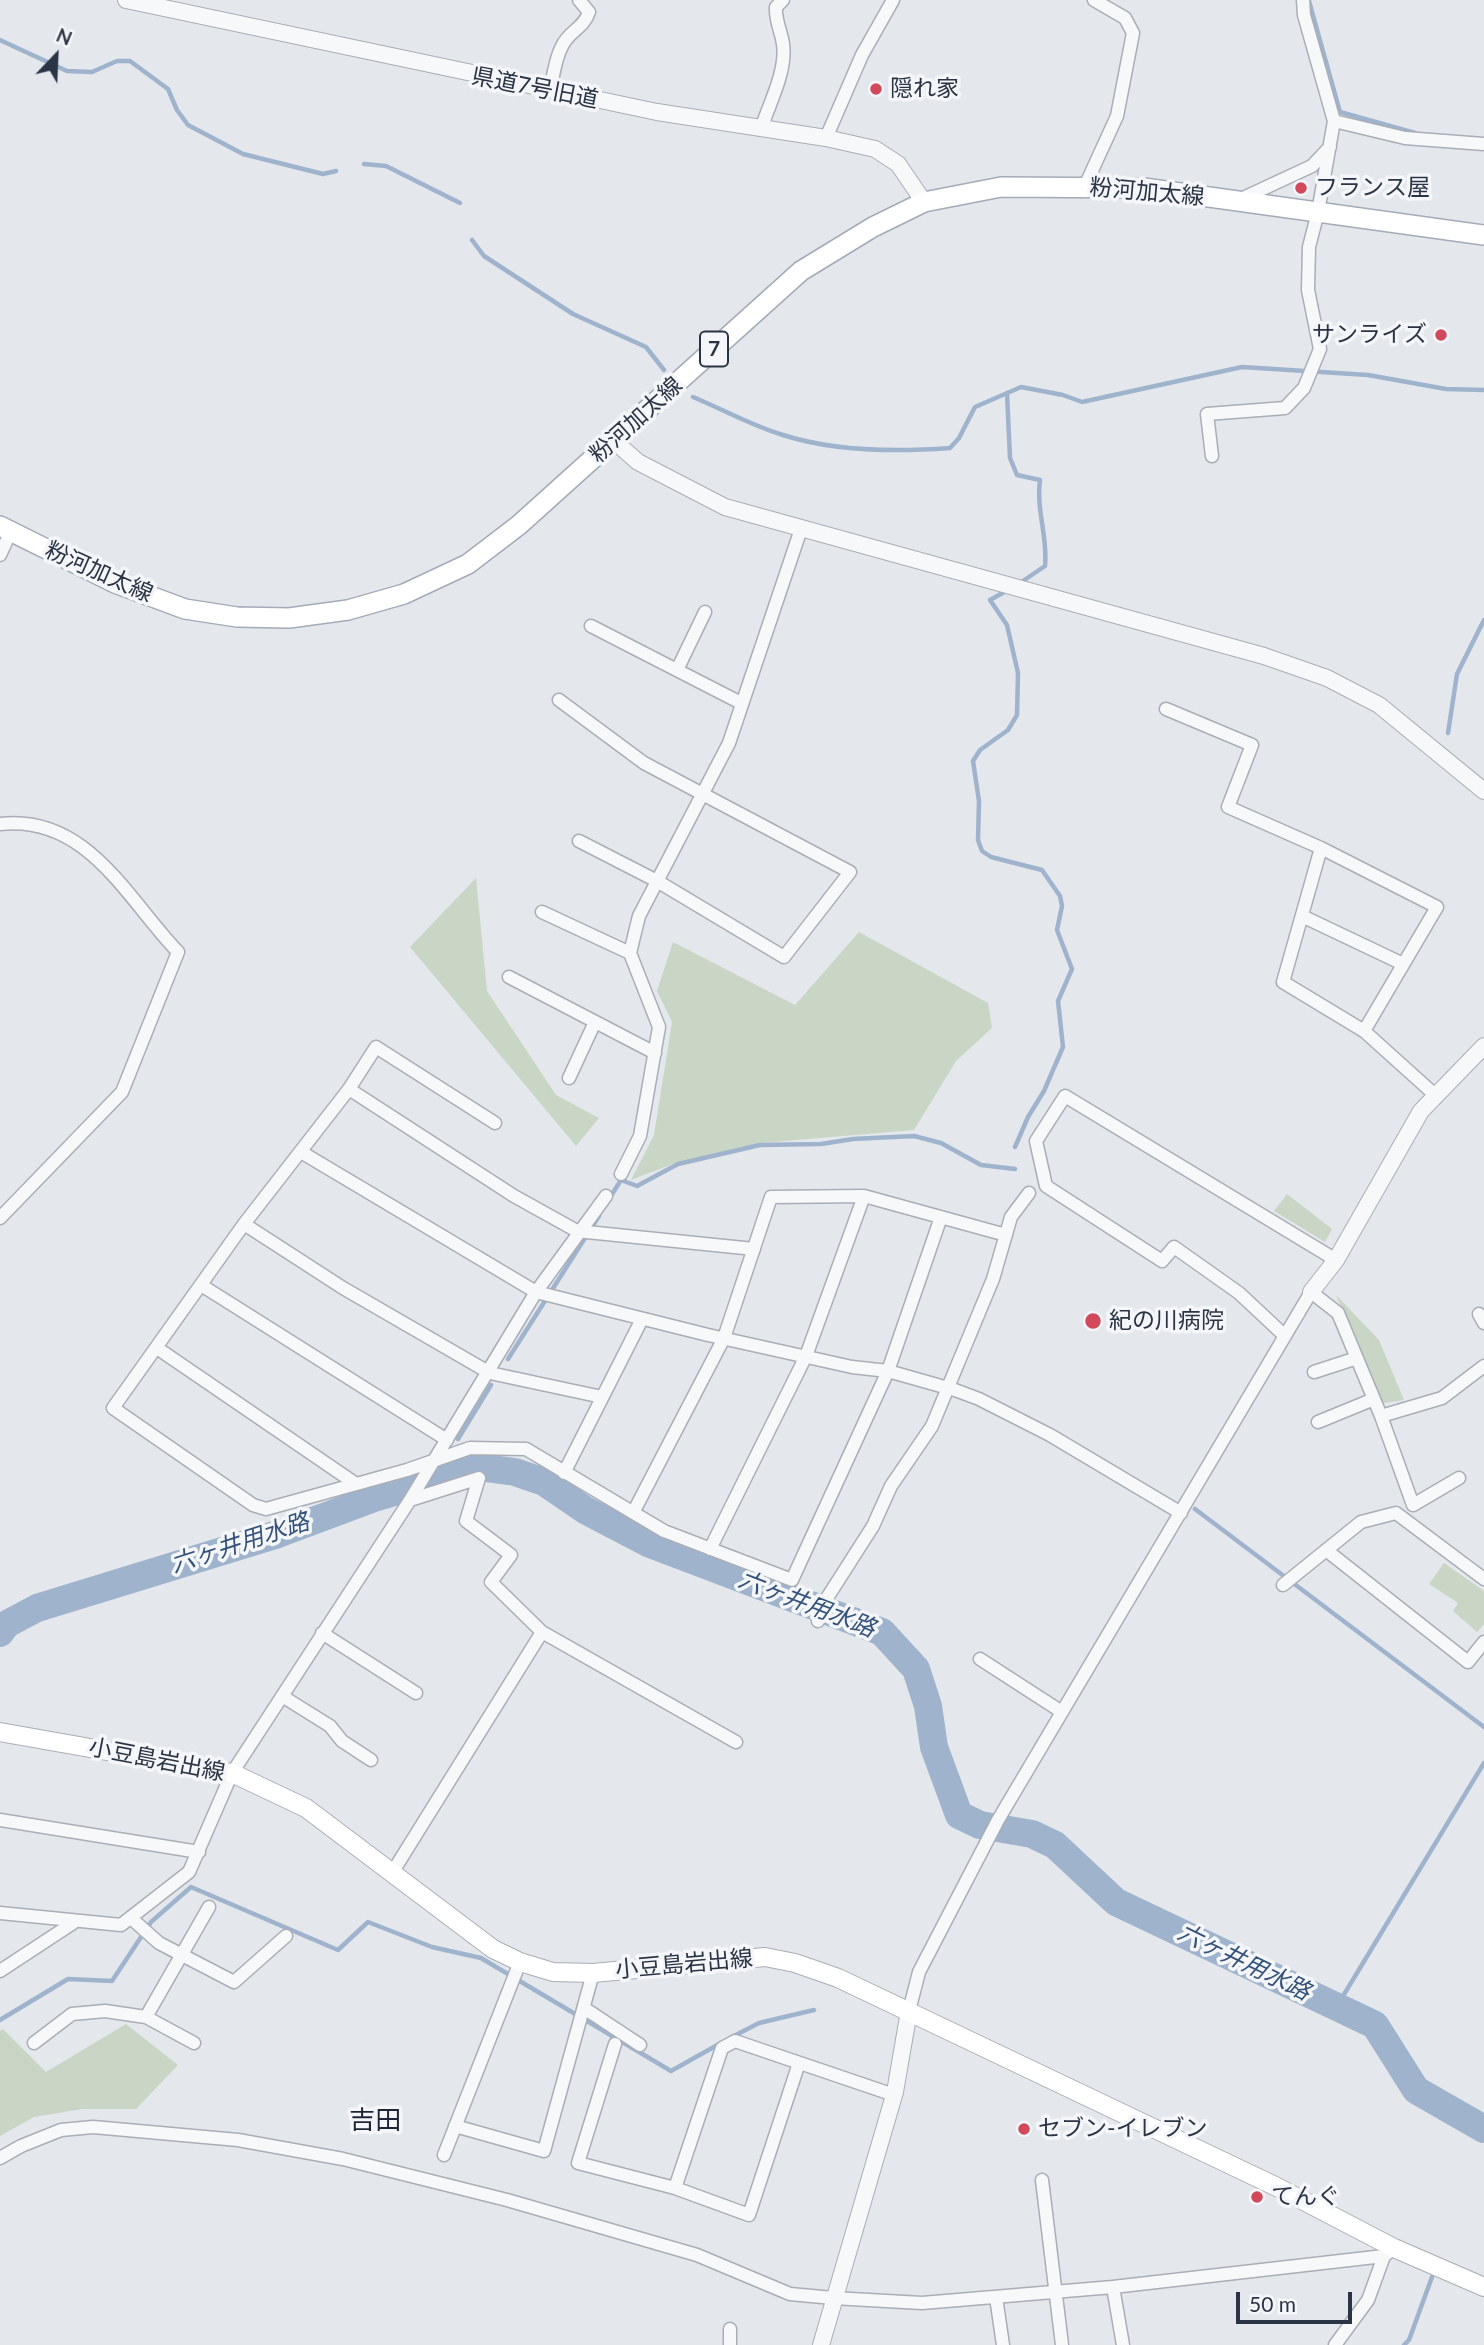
<!DOCTYPE html>
<meta charset="utf-8">
<style>
body{margin:0}
#map{position:relative;width:1484px;height:2345px;overflow:hidden;background:#e4e7ec;font-family:Lato,sans-serif}
canvas{display:block}
.north{position:absolute;left:21px;top:21px;width:70px;height:70px;-webkit-text-stroke:5px #f4f6f9;paint-order:stroke;rotate:23deg;font-size:19px;font-weight:700;line-height:28px;text-align:center;color:#2b3445}
.north::after{content:'';display:block;margin:auto;width:24px;height:32px;background:#2b3445;clip-path:polygon(50% 0,100% 100%,50% 72%,0 100%)}
.scale{position:absolute;left:1236px;top:2292px;width:116px;height:32px;box-sizing:border-box;border:4px solid #2b3445;border-top:0;padding-left:9px;font-size:21px;line-height:24px;white-space:nowrap;color:#2b3445;-webkit-text-stroke:5px #f4f6f9;paint-order:stroke}
</style>
<div id="map">
<canvas width="1484" height="2345"></canvas>
<div class="north">N</div>
<div class="scale">50 m</div>
</div>
<script>
const ctx = document.querySelector('canvas').getContext('2d');
ctx.lineJoin = 'round';
function paint(path, color) { ctx.fillStyle = color; ctx.fill(path, 'evenodd'); }
function trace(path, color, width, dash) { ctx.strokeStyle = color; ctx.lineWidth = width; ctx.lineCap = dash ? 'butt' : 'round'; ctx.setLineDash(dash || []); ctx.stroke(path); }
function write(font, color, halo, rows, align = 'center') {
  ctx.font = font + ' Lato,"Noto Sans JP",sans-serif'; ctx.lineWidth = 7; ctx.setLineDash([]); ctx.textBaseline = 'middle'; ctx.strokeStyle = halo; ctx.fillStyle = color; for (const [text, x, y, turn = 0] of rows) {
    ctx.save(); ctx.translate(x, y); ctx.rotate((+turn || 0) * Math.PI / 180); ctx.textAlign = isNaN(turn) ? turn : align; if (halo) ctx.strokeText(text, 0, 0); ctx.fillText(text, 0, 0); ctx.restore();
  }
}
paint(new Path2D(`
 M 476,878 L 487,991 L 556,1095 L 599,1118 L 576,1146 L 410,947 Z
 M 859,932 L 988,1003 L 992,1028 L 956,1061 L 914,1130 L 761,1143 L 675,1163 L 631,1180 L 654,1135 L 672,1022 L 657,991 L 673,942 L 795,1005 Z
 M 1287,1194 L 1332,1229 L 1325,1242 L 1274,1211 Z
 M 1336,1295 L 1379,1340 L 1404,1400 L 1383,1403 Z
 M 1444,1563 L 1484,1591 L 1484,1624 L 1477,1632 L 1453,1611 L 1458,1603 L 1429,1584 Z
 M 126,2024 L 178,2065 L 136,2109 L 82,2109 L 34,2117 L 0,2136 L 0,2031 L 3,2029 L 46,2072 Z`), '#c9d6c5');
trace(new Path2D(`
 M 1309,1 L 1340,112 L 1415,133
 M 0,40 L 67,71 L 92,72 L 117,61 L 130,61 L 168,89 L 177,110 L 188,125 L 243,154 L 323,174 L 336,171
 M 364,164 L 386,166 L 460,203
 M 472,240 L 484,256 L 573,314 L 646,347 L 664,370
 M 1007,393 L 1010,458 L 1017,475 L 1040,480 C 1036,512 1048,536 1045,566 L 1020,583
 M 693,397 C 722,409 752,426 783,435 C 833,451 897,452 950,448 L 959,438 L 975,407 L 1021,387 L 1063,395 L 1082,402 L 1242,367 L 1368,375 L 1446,389 L 1484,390
 M 1006,591 L 990,600 L 1007,625 L 1018,673 L 1017,715 L 1008,730 L 980,750 L 973,761 L 979,801 L 978,840 L 982,851 L 991,857 L 1042,870 L 1060,896 L 1062,906 L 1057,930 L 1072,969 L 1058,1001 L 1063,1047 L 1044,1091 L 1028,1117 L 1015,1147
 M 1448,733 L 1457,674 L 1484,620
 M 609,1199 L 621,1180 L 637,1186 L 678,1164 L 760,1145 L 821,1144 L 853,1139 L 914,1136 L 941,1143 L 981,1165 L 1015,1169
 M 508,1359 L 599,1216
 M 458,1439 L 491,1385
 M 1195,1509 L 1484,1727
 M 1337,2006 L 1484,1763
 M 0,2020 L 68,1979 L 112,1981 L 151,1922 L 191,1887 L 338,1950 L 368,1922 L 432,1947 L 481,1958 L 671,2071 L 721,2043
 M 732,2037 L 759,2023 L 814,2010
 M 1404,2345 L 1409,2340 L 1432,2277`), '#9fb4cc', 4.5);
trace(new Path2D(`
 M 0,1633 L 7,1624 L 37,1608 L 278,1534 L 377,1497 L 478,1467 L 515,1472 L 544,1482 L 585,1510 L 650,1544 L 882,1632 L 916,1669 L 928,1706 L 934,1747 L 959,1815 L 980,1825 L 1032,1834 L 1055,1845 L 1116,1902 L 1375,2025 L 1416,2090 L 1484,2129`), '#9fb4cc', 28);
const minor = new Path2D(`
 M 550,91 C 553,77 555,59 562,46 C 569,31 584,28 589,12 L 579,0
 M 1334,121 L 1405,138 L 1484,144
 M 761,129 C 769,104 787,71 783,44 C 781,30 775,21 776,7 L 783,0
 M 826,138 L 862,55 L 893,0
 M 1085,186 L 1117,116 L 1133,33 L 1125,18 L 1094,0
 M 1241,199 L 1312,166 L 1330,147
 M 1212,456 L 1207,414 L 1285,408 L 1304,388 L 1320,349 L 1308,290 L 1309,247 L 1318,212 L 1334,121 L 1304,15 L 1303,0
 M 0,555 L 11,531
 M 591,626 L 741,703
 M 677,670 L 705,612
 M 559,700 L 644,763 L 850,872 L 784,957 L 657,881 L 579,841
 M 1166,709 L 1252,745 L 1228,807 L 1321,848 L 1437,907 L 1364,1031 L 1283,982 L 1321,848
 M 0,824 C 87,814 127,899 178,952 L 122,1092 L 0,1218
 M 542,912 L 630,953
 M 1302,916 L 1403,964
 M 509,977 L 655,1053
 M 1364,1031 L 1434,1094
 M 569,1078 L 595,1022
 M 349,1089 L 376,1047 L 495,1123
 M 301,1152 L 536,1292 L 708,1335 L 852,1367 L 888,1371 L 955,1390 L 979,1399 L 1050,1435 L 1181,1513
 M 621,1174 L 640,1136 L 659,1027 L 630,953 L 639,916 L 729,743 L 801,529
 M 244,1224 L 343,1288 L 490,1373 L 602,1397
 M 754,1249 L 577,1231 L 514,1196 L 349,1089 L 244,1224 L 113,1408 L 253,1505 L 266,1509 L 407,1470 L 470,1448 L 526,1449 L 664,1531 L 792,1580 L 888,1371 L 941,1217
 M 201,1285 L 447,1440
 M 1479,1314 L 1484,1323
 M 1285,1336 L 1239,1293 L 1174,1247 L 1162,1261 L 1046,1186 L 1036,1141 L 1065,1096 L 1336,1260
 M 157,1348 L 356,1484
 M 1314,1372 L 1357,1358
 M 1381,1416 L 1442,1398 L 1484,1366
 M 1318,1422 L 1374,1399
 M 564,1473 L 642,1319
 M 410,1500 L 479,1478 L 466,1521 L 511,1555 L 491,1582 L 542,1632 L 736,1742
 M 634,1511 L 724,1338 L 771,1197 L 864,1196
 M 710,1549 L 806,1356 L 864,1196 L 1006,1235
 M 1326,1550 L 1468,1662 L 1484,1642
 M 1283,1585 L 1361,1522 L 1396,1513 L 1484,1579
 M 818,1621 L 827,1598 L 873,1526 L 891,1486 L 932,1426 L 993,1279 L 1011,1217 L 1029,1193
 M 322,1633 L 416,1693
 M 980,1659 L 1062,1712
 M 282,1696 L 330,1726 L 342,1741 L 371,1760
 M 0,1820 L 199,1852
 M 392,1873 L 542,1632
 M 0,1913 L 121,1925 L 189,1872 L 232,1773 L 410,1500 L 536,1292 L 606,1196
 M 132,1919 L 159,1943 L 234,1982 L 286,1936
 M 0,1971 L 73,1923
 M 584,2008 L 640,2045
 M 909,2011 L 919,1972 L 998,1820 L 1311,1292 L 1338,1313 L 1381,1416 L 1413,1505 L 1459,1478
 M 146,2017 L 194,2043
 M 34,2043 L 72,2014 L 105,2011 L 146,2017 L 209,1907
 M 615,2044 L 578,2163 L 675,2188 L 749,2215 L 799,2063
 M 455,2126 L 544,2151 L 593,1973
 M 444,2155 L 520,1962
 M 0,2158 L 21,2146 L 61,2130 L 93,2127 L 238,2140 L 343,2159 L 507,2200 L 697,2255 L 790,2294 L 833,2298 L 922,2303 L 1113,2287 L 1384,2256 L 1394,2248
 M 1042,2180 L 1062,2345
 M 675,2188 L 722,2048 L 735,2041 L 894,2095
 M 1113,2287 L 1123,2345
 M 996,2297 L 1003,2345
 M 730,2329 L 730,2345
 M 1335,2345 L 1368,2300 L 1384,2256`);
const tertiary = new Path2D(`
 M 126,0 L 657,112 L 826,138 L 875,149 L 898,164 L 924,202
 M 613,440 L 638,462 L 725,507 L 1264,656 L 1327,678 L 1379,705 L 1484,791
 M 1311,1292 L 1336,1260 L 1421,1111 L 1484,1046
 M 821,2345 L 895,2092 L 909,2011`);
const secondary = new Path2D(`
 M 0,1732 L 232,1773 L 306,1808 L 493,1949 L 520,1962 L 553,1972 L 593,1973 L 765,1957 L 795,1963 L 838,1978 L 1277,2187 L 1394,2248 L 1484,2287`);
const primary = new Path2D(`
 M 0,526 L 115,583 L 185,609 L 237,617 L 289,618 L 348,610 L 404,594 L 468,564 L 519,525 L 801,271 L 873,227 L 924,202 L 1001,187 L 1144,188 L 1484,235`);
trace(minor, '#a9aeb7', 15);
trace(tertiary, '#a9aeb7', 18);
trace(secondary, '#a9aeb7', 20);
trace(primary, '#a3abb8', 22);
trace(minor, '#f7f8fa', 12);
trace(tertiary, '#f7f8fa', 16);
trace(secondary, '#fff', 18);
trace(primary, '#fff', 19);
for (const [x, y, r, color] of [
 [876,89,7,"#d1495b"],
 [1301,188,7,"#d1495b"],
 [1441,335,7,"#d1495b"],
 [1093,1321,9,"#d1495b"],
 [1024,2129,7,"#d1495b"],
 [1257,2197,7,"#d1495b"]
]) { const dot = new Path2D(); dot.arc(x, y, r, 0, 2 * Math.PI); ctx.fillStyle = color; ctx.fill(dot); trace(dot, '#f4f6f9', 2.5); }
for (const [x, y, w] of [
 [714,349,28]
]) { const box = new Path2D(); box.roundRect(x - w / 2, y - 17.5, w, 35, 5); ctx.fillStyle = '#f4f6f9'; ctx.fill(box); trace(box, '#2b3445', 2); }
write('bold 21px', '#2b3445', null, [
 ["7",714,349]
]);
write('23px', '#2b3445', '#f4f6f9', [
 ["県道7号旧道",535,88,11],
 ["粉河加太線",1147,192,5],
 ["粉河加太線",636,420,-42],
 ["粉河加太線",99,572,24],
 ["小豆島岩出線",157,1760,11],
 ["小豆島岩出線",684,1964,-5]
]);
write('23px', '#2b3445', '#f4f6f9', [
 ["隠れ家",890,89],
 ["フランス屋",1315,188],
 ["サンライズ",1427,335,"right"],
 ["紀の川病院",1109,1321],
 ["セブン-イレブン",1038,2129],
 ["てんぐ",1271,2197]
], 'left');
write('italic 24px', '#34527a', '#f4f6f9', [
 ["六ヶ井用水路",240,1543,-18],
 ["六ヶ井用水路",807,1604,21],
 ["六ヶ井用水路",1244,1962,26]
]);
write('26px', '#1d2536', '#f4f6f9', [
 ["吉田",375,2121]
]);
</script>
